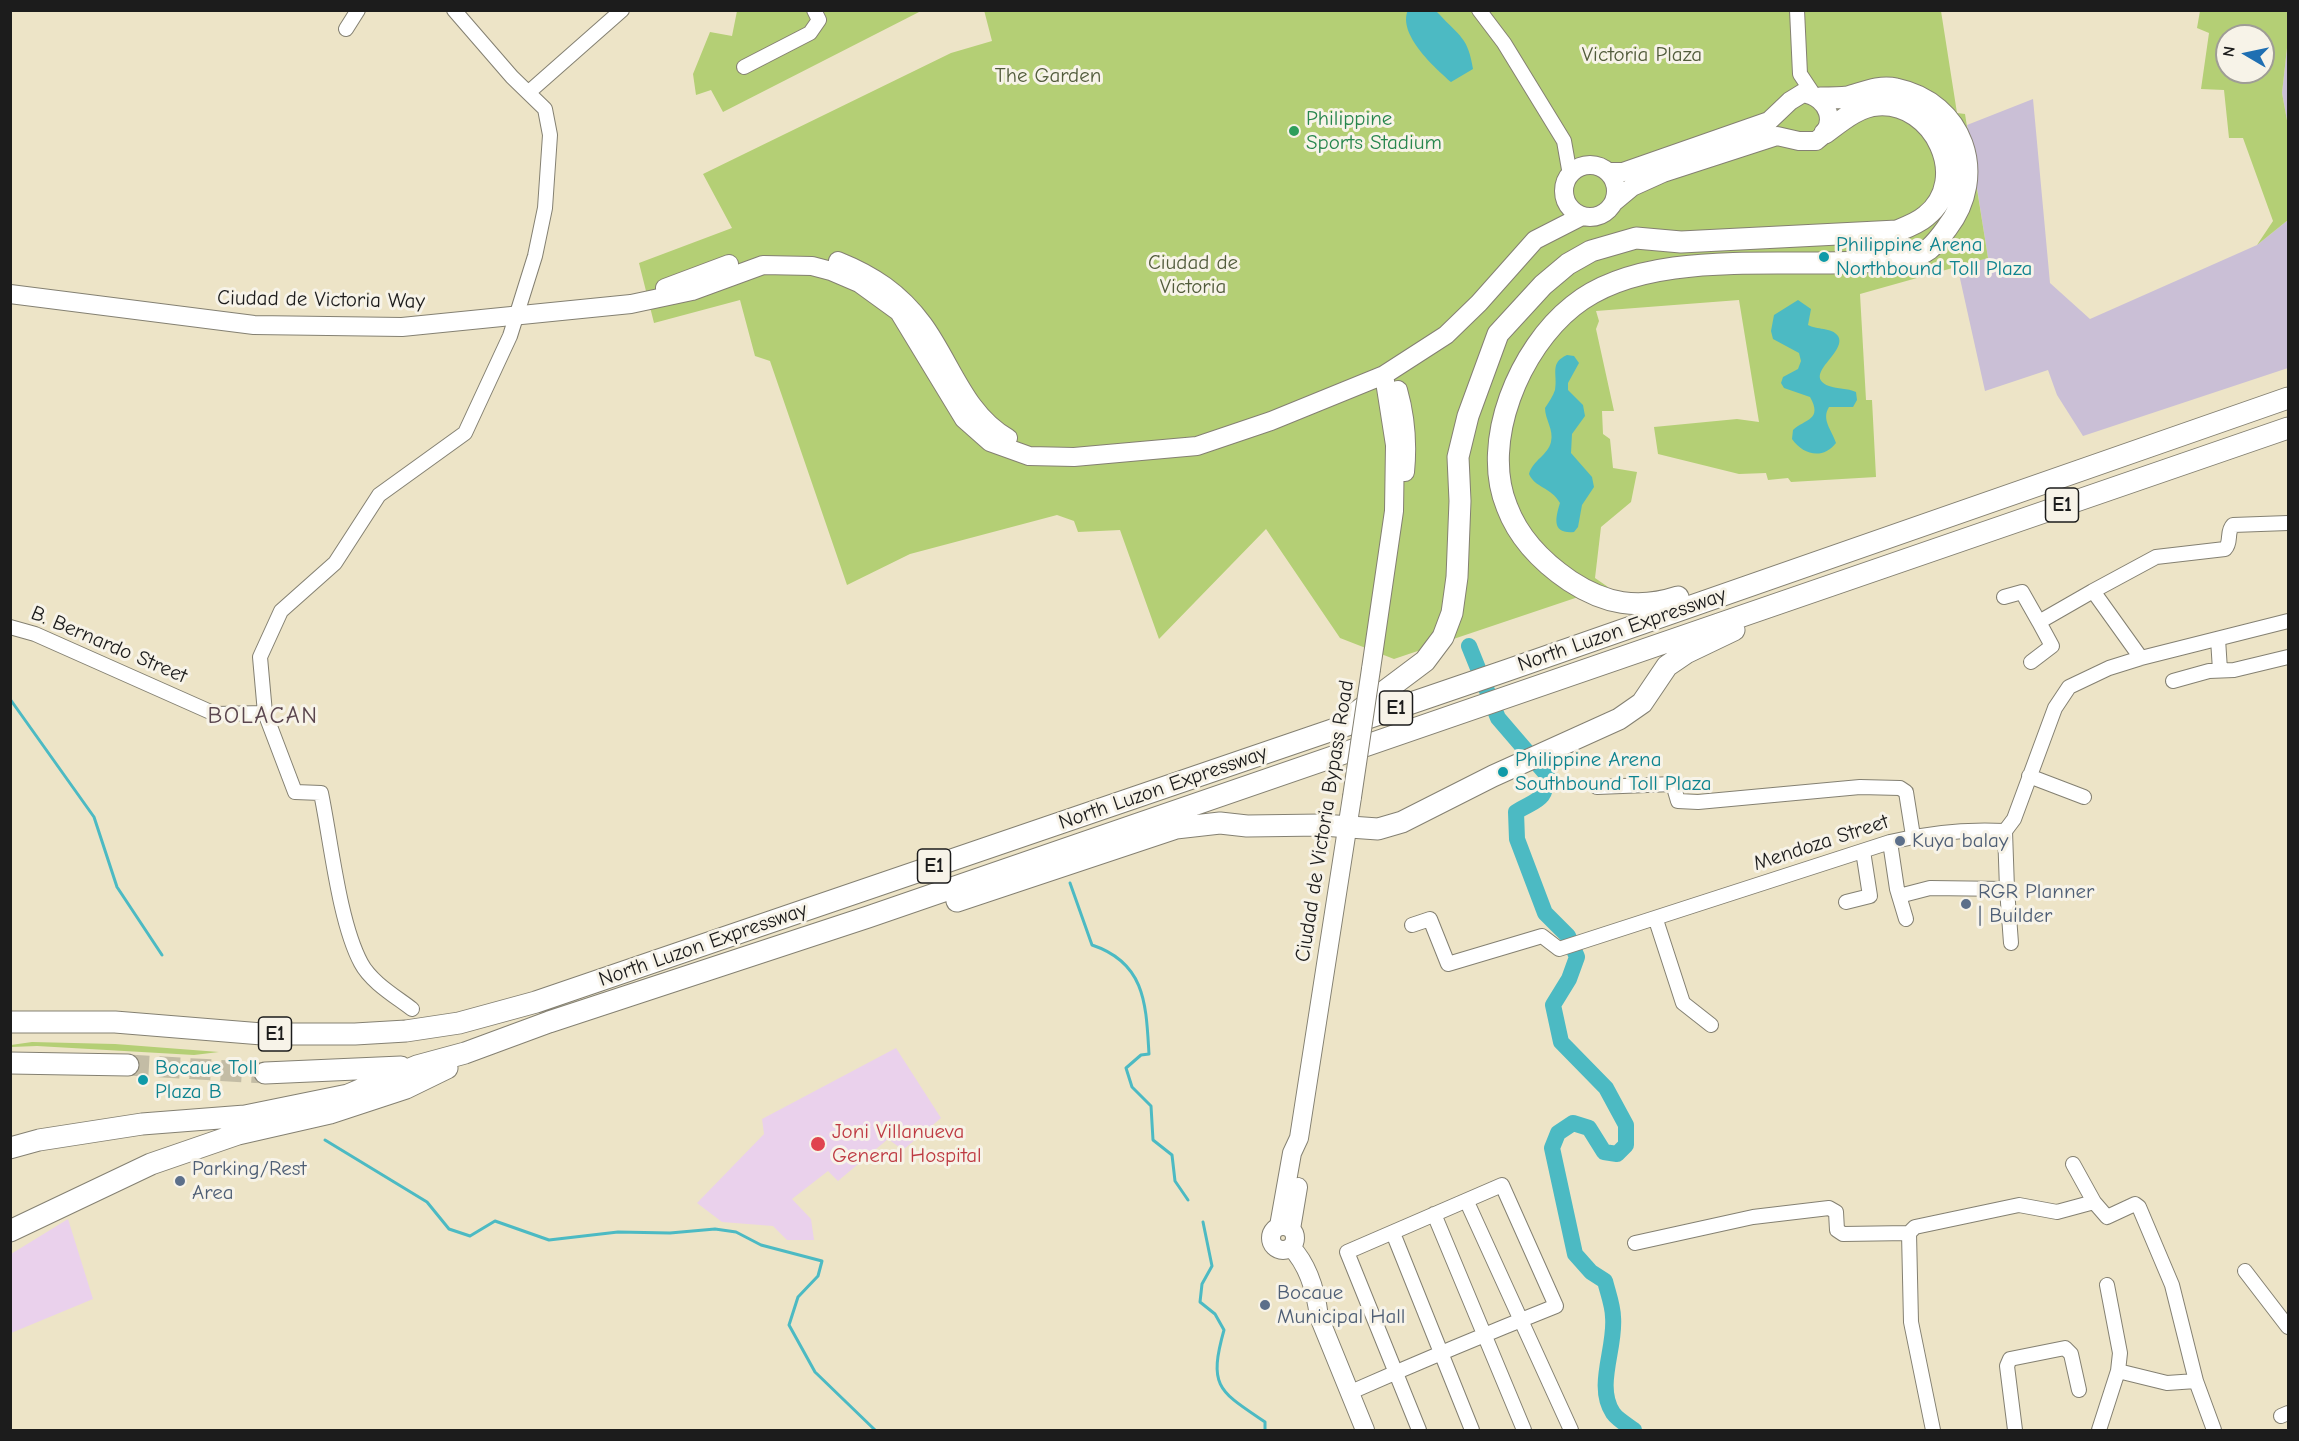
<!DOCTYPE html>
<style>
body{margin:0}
#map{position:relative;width:2299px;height:1441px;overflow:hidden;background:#ede4c7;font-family:"Comic Neue",sans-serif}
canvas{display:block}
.frame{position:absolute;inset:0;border:12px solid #1c1c1c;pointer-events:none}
.north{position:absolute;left:2215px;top:24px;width:60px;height:60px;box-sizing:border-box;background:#f7f3e8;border:2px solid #9f9d96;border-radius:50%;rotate:279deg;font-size:16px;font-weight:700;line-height:24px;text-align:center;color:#1c1c1c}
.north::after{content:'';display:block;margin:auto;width:21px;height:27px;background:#1f6fb2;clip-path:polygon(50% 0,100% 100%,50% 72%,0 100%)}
</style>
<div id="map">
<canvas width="2299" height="1441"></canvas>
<div class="frame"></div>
<div class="north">N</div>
</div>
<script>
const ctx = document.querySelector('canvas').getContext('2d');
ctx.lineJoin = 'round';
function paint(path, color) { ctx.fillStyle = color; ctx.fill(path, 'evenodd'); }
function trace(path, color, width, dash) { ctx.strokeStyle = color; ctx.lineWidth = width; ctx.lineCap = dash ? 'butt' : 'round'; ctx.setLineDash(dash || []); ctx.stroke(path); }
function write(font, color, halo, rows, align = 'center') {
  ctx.font = font + ' "Comic Neue",sans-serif'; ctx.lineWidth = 6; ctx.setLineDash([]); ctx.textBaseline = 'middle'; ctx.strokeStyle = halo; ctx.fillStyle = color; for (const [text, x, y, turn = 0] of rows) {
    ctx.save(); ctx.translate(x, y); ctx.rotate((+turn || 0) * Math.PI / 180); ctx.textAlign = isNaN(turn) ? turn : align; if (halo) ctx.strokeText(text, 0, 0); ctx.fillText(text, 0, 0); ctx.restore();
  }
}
paint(new Path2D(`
 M 896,1048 L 941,1118 L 903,1150 L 888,1139 L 838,1181 L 828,1171 L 792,1199 L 811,1219 L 814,1240 L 787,1240 L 773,1226 L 722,1222 L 697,1203 L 764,1134 L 762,1119 Z
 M 68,1219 L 93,1299 L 11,1333 L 11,1254 Z`), '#ead1ec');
paint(new Path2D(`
 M 2288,39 L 2288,126 L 2282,93 Z
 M 2033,99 L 2050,283 L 2090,319 L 2257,245 L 2288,220 L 2288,368 L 2083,436 L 2057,395 L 2048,370 L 1985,391 L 1957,265 L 1988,258 L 1967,125 Z`), '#cabfd6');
paint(new Path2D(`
 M 984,10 L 1941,11 L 1957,113 L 1965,114 L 1988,258 L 1860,294 L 1866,400 L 1872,400 L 1876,477 L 1791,482 L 1788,478 L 1768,480 L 1766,473 L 1739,474 L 1658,454 L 1654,427 L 1737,419 L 1759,422 L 1739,300 L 1596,311 L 1599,321 L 1596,329 L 1614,411 L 1602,411 L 1603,434 L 1610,439 L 1613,468 L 1637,472 L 1631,502 L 1601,527 L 1595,578 L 1608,587 L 1394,659 L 1340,638 L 1266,529 L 1159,639 L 1120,530 L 1078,532 L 1074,521 L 1057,515 L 910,554 L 847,585 L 770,361 L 755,356 L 740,300 L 654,323 L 639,263 L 732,228 L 703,174 L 951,53 L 992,41 Z
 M 737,11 L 921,11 L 723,112 L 711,90 L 696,95 L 693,74 L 710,32 L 732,36 Z
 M 2200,11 L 2288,11 L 2288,39 L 2282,93 L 2288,126 L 2288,220 L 2257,245 L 2273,221 L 2243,138 L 2229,138 L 2224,90 L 2201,89 L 2209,33 L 2197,28 ZM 2227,36 L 2263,36 L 2263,72 L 2227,72 Z
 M 32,1042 L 115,1044 L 219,1052 L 194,1055 L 37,1046 L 11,1047 L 11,1045 Z`), '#b4cf75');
paint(new Path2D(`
 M 1408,10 L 1436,11 L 1439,14 C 1460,37 1468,37 1473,69 L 1451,82 C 1435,68 1397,34 1408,10 Z
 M 1798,300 L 1811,309 L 1808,325 C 1816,330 1832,327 1838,336 C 1848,352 1801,375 1829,386 C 1838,389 1847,388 1856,392 L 1857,400 L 1853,407 L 1829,407 C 1821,420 1832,430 1836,443 C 1823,460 1803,455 1792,439 L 1793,430 C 1805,419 1823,420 1810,397 L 1784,388 L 1781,383 L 1783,377 L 1798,369 L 1801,361 L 1799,353 L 1773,339 L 1771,331 L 1774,315 Z
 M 1567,355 L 1574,356 L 1579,363 L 1568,383 L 1568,390 L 1583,405 L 1585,416 L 1572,434 L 1571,453 L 1592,477 L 1594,487 L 1582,505 L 1578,527 L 1574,532 C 1552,534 1555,519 1560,503 C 1551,487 1535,488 1529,474 C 1533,460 1548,455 1551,442 C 1554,429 1545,420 1545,408 C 1549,402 1553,396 1555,390 C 1558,374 1549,363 1567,355 Z`), '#4cbac3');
trace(new Path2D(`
 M 10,699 L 94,817 L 117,887 L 162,955
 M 1070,883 L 1092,945 C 1146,963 1146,1005 1149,1054 L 1141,1055 L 1126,1068 L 1132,1087 L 1151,1106 L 1153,1140 L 1172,1155 L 1175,1181 L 1188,1200
 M 325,1140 L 427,1202 L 449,1229 L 470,1236 L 495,1221 L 549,1240 L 618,1232 L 670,1233 L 715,1229 L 736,1232 L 761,1245 L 822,1261 L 818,1276 L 798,1297 L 789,1325 L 815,1372 L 875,1430
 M 1203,1222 L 1212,1266 L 1202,1284 L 1200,1302 L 1215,1314 L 1224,1330 C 1208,1387 1219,1391 1265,1422 L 1265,1430`), '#4cbac3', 3);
trace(new Path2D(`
 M 1469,646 L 1498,718 L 1547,775 C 1546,802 1537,799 1516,812 L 1517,839 L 1545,913 L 1568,936 L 1577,957 L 1569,979 L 1553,1005 L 1561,1042 L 1606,1088 L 1626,1125 L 1626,1145 L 1617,1154 L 1604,1152 L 1589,1128 L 1573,1123 L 1558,1133 L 1552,1148 L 1575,1254 L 1591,1272 L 1605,1281 C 1608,1293 1613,1306 1613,1317 C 1616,1348 1595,1386 1613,1413 C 1617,1419 1627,1425 1634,1430`), '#4cbac3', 16);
trace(new Path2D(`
 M 128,1065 L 265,1073`), '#c3bca5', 21, [21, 10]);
const minor = new Path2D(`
 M 1479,10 L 1504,43 L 1564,141 L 1570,175
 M 1797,10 L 1800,74 L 1814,95
 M 346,29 L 358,10
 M 744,67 L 810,33 L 819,20 L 814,10
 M 529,92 L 622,10
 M 2004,597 L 2022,592 L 2039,622
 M 10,627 L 35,634 L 215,714 L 265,713
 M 2218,639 L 2220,670
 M 2141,658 L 2093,591 L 2156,557 L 2225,549 C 2232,542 2226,532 2233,525 L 2288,523
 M 2031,662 L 2052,646 L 2039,622 L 2093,591
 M 2173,681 L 2209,671 L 2234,670 L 2288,657
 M 2029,776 L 2084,797
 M 1597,787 L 1673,784 L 1678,801 L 1698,802 L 1860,787 L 1900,788 L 1906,792 L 1913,836
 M 1890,842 L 1897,889 L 1906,919
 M 2007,889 L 2011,943
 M 1899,896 L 1930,888 L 2007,889 L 2005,831
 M 1846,902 L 1870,896 L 1863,851
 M 1656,920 L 1683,1003 L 1711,1025
 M 1412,925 L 1430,919 L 1448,964 L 1542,936 L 1559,949 L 1890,842 C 1927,833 1967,829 2005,831 L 2014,819 L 2055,708 L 2069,687 L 2109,668 L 2141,658 L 2288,621
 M 412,1009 C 395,996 371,982 361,963 C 339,922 331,841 321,793 L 295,792 L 265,713 L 260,657 L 281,611 L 335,563 L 379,495 L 465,433 L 510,336 L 535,256 L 545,208 L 550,135 L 545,109 L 512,77 L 454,10
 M 2073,1164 L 2094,1202
 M 1467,1202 L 1571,1430
 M 1434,1214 L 1524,1430
 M 1393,1233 L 1472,1430
 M 1909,1233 L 1911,1322 L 1933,1430
 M 1635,1243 L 1753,1217 L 1829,1208 L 1836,1212 L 1837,1230 L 1843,1234 L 1909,1233 L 1915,1227 L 2019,1205 L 2057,1212 L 2094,1202 L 2107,1217 L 2135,1204 L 2139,1207 L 2172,1285 L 2196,1381 L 2214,1430
 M 2245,1271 L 2288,1327
 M 2118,1371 L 2167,1383 L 2196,1381
 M 1351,1392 C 1419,1362 1488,1333 1556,1306 L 1502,1185 L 1347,1252 L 1419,1430
 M 2281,1416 L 2288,1413
 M 2015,1430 L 2007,1366 L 2010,1359 L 2065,1348 L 2071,1354 L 2079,1390
 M 2099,1430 L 2118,1371 L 2120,1353 L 2107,1285`);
const major = new Path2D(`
 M1564 191a26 26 0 1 1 52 0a26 26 0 1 1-52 0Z
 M 1608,172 L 1623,172 L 1769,121 L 1790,101 L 1803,93 C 1829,97 1839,125 1816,141 L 1799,141 L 1777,136 L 1663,173 L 1632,187 L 1614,202
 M 838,261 C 873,275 900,293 923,324 C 951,362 965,414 1008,438
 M 665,288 L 729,264
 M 10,294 L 254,325 L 402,327 L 631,304 L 692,291 L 763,265 L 812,266 L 831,271 L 859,283 L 899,312 L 964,419 L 990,442 L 1029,456 L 1074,457 L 1197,446 L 1271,421 L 1384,375 L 1446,335 L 1479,303 L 1535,240 L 1582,216
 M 1398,390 C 1406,418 1408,442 1405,472
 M 1371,669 L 1394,511 L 1395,445 L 1384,375
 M1271 1238a12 12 0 1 1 24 0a12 12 0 1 1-24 0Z
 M 1279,1226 L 1292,1153 L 1299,1138 L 1352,797
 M 1291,1229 L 1298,1187
 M 1291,1247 C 1308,1265 1316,1292 1319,1317 L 1365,1430`);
const highway = new Path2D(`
 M 1678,597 C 1638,610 1605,604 1570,581 C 1542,562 1519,539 1507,507 C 1480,441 1520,348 1573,306 C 1643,249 1773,267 1860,262 C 1882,260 1910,263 1929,249 C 1935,244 1942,235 1947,228 C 1988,175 1963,103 1896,89 C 1879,85 1863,93 1848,97 C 1839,98 1829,98 1820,98
 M 1353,715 L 1425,661 L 1443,637 L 1452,613 L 1457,577 L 1460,501 L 1458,457 L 1468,416 L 1498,334 L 1543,285 L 1568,264 L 1591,251 L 1636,238 L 1681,242 L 1897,231 C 1907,227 1918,223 1926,216 C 1972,179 1934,101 1878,105 C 1858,106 1840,122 1825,133
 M 957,901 L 1176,828 L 1220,823 L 1247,826 L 1322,825 L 1378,829 L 1402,822 L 1493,776 L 1619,719 L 1642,703 L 1667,666 L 1686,653 L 1734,630
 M 10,1022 L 115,1022 L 262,1034 L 355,1034 L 406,1031 L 459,1023 L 536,1002 L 1508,670 L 2288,398
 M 10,1063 L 128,1065
 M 265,1073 L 401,1067
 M 10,1148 L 39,1140 L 142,1124 L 245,1116 L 348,1095 L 417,1066 L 465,1053 L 549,1022 L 868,917 L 2288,428
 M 10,1231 L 151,1164 L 238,1134 L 330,1113 L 406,1088 L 447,1068`);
trace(minor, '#848072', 16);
trace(major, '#848072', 20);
trace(highway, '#848072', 23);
trace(minor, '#fff', 14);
trace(major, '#fff', 18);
trace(highway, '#fff', 21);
const majorBridge = new Path2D(`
 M 1352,797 L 1371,669`);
trace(majorBridge, '#848072', 20, []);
trace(majorBridge, '#fff', 18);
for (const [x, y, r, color] of [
 [1294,131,6,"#2e9e5b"],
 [1824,257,6,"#0f9aa8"],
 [1503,772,6,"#0f9aa8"],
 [1900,841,6,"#5c6f8a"],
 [1966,904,6,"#5c6f8a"],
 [143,1080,6,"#0f9aa8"],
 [818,1144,8,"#e0444e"],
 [180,1181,6,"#5c6f8a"],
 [1265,1305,6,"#5c6f8a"]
]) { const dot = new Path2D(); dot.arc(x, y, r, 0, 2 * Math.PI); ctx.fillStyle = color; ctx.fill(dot); trace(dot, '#f7f3e8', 2); }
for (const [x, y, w] of [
 [2062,505,33],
 [1396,708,33],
 [934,866,33],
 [275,1034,33]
]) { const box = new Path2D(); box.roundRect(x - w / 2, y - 17, w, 34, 4.5); ctx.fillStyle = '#f7f3e8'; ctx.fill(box); trace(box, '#1c1c1c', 1.5); }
write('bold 20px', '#1c1c1c', null, [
 ["E1",2062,505],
 ["E1",1396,708],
 ["E1",934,866],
 ["E1",275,1034]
]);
write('21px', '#515b3b', '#f7f3e8', [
 ["Victoria Plaza",1642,55],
 ["The Garden",1048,76],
 ["Ciudad de",1193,263],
 ["Victoria",1193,287]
]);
write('21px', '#27864d', '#f7f3e8', [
 ["Philippine",1306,119],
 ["Sports Stadium",1306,143]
], 'left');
write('21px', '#0d838f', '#f7f3e8', [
 ["Philippine Arena",1836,245],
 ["Northbound Toll Plaza",1836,269],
 ["Philippine Arena",1515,760],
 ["Southbound Toll Plaza",1515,784],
 ["Bocaue Toll",155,1068],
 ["Plaza B",155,1092]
], 'left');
write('21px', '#1c1c1c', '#f7f3e8', [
 ["Ciudad de Victoria Way",321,300,1],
 ["North Luzon Expressway",1622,630,-19],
 ["B. Bernardo Street",109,645,23],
 ["North Luzon Expressway",1163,788,-19],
 ["Ciudad de Victoria Bypass Road",1325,821,-81],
 ["Mendoza Street",1821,843,-18],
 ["North Luzon Expressway",703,945,-19]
]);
write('21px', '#4e5e75', '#f7f3e8', [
 ["Kuya balay",1912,841],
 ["RGR Planner",1978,892],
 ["| Builder",1978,916],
 ["Parking/Rest",192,1169],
 ["Area",192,1193],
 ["Bocaue",1277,1293],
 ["Municipal Hall",1277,1317]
], 'left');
write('21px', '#be3a42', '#f7f3e8', [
 ["Joni Villanueva",832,1132],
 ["General Hospital",832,1156]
], 'left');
ctx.letterSpacing = '1.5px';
write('24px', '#5a454e', '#f7f3e8', [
 ["BOLACAN",263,716]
]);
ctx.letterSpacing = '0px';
</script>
